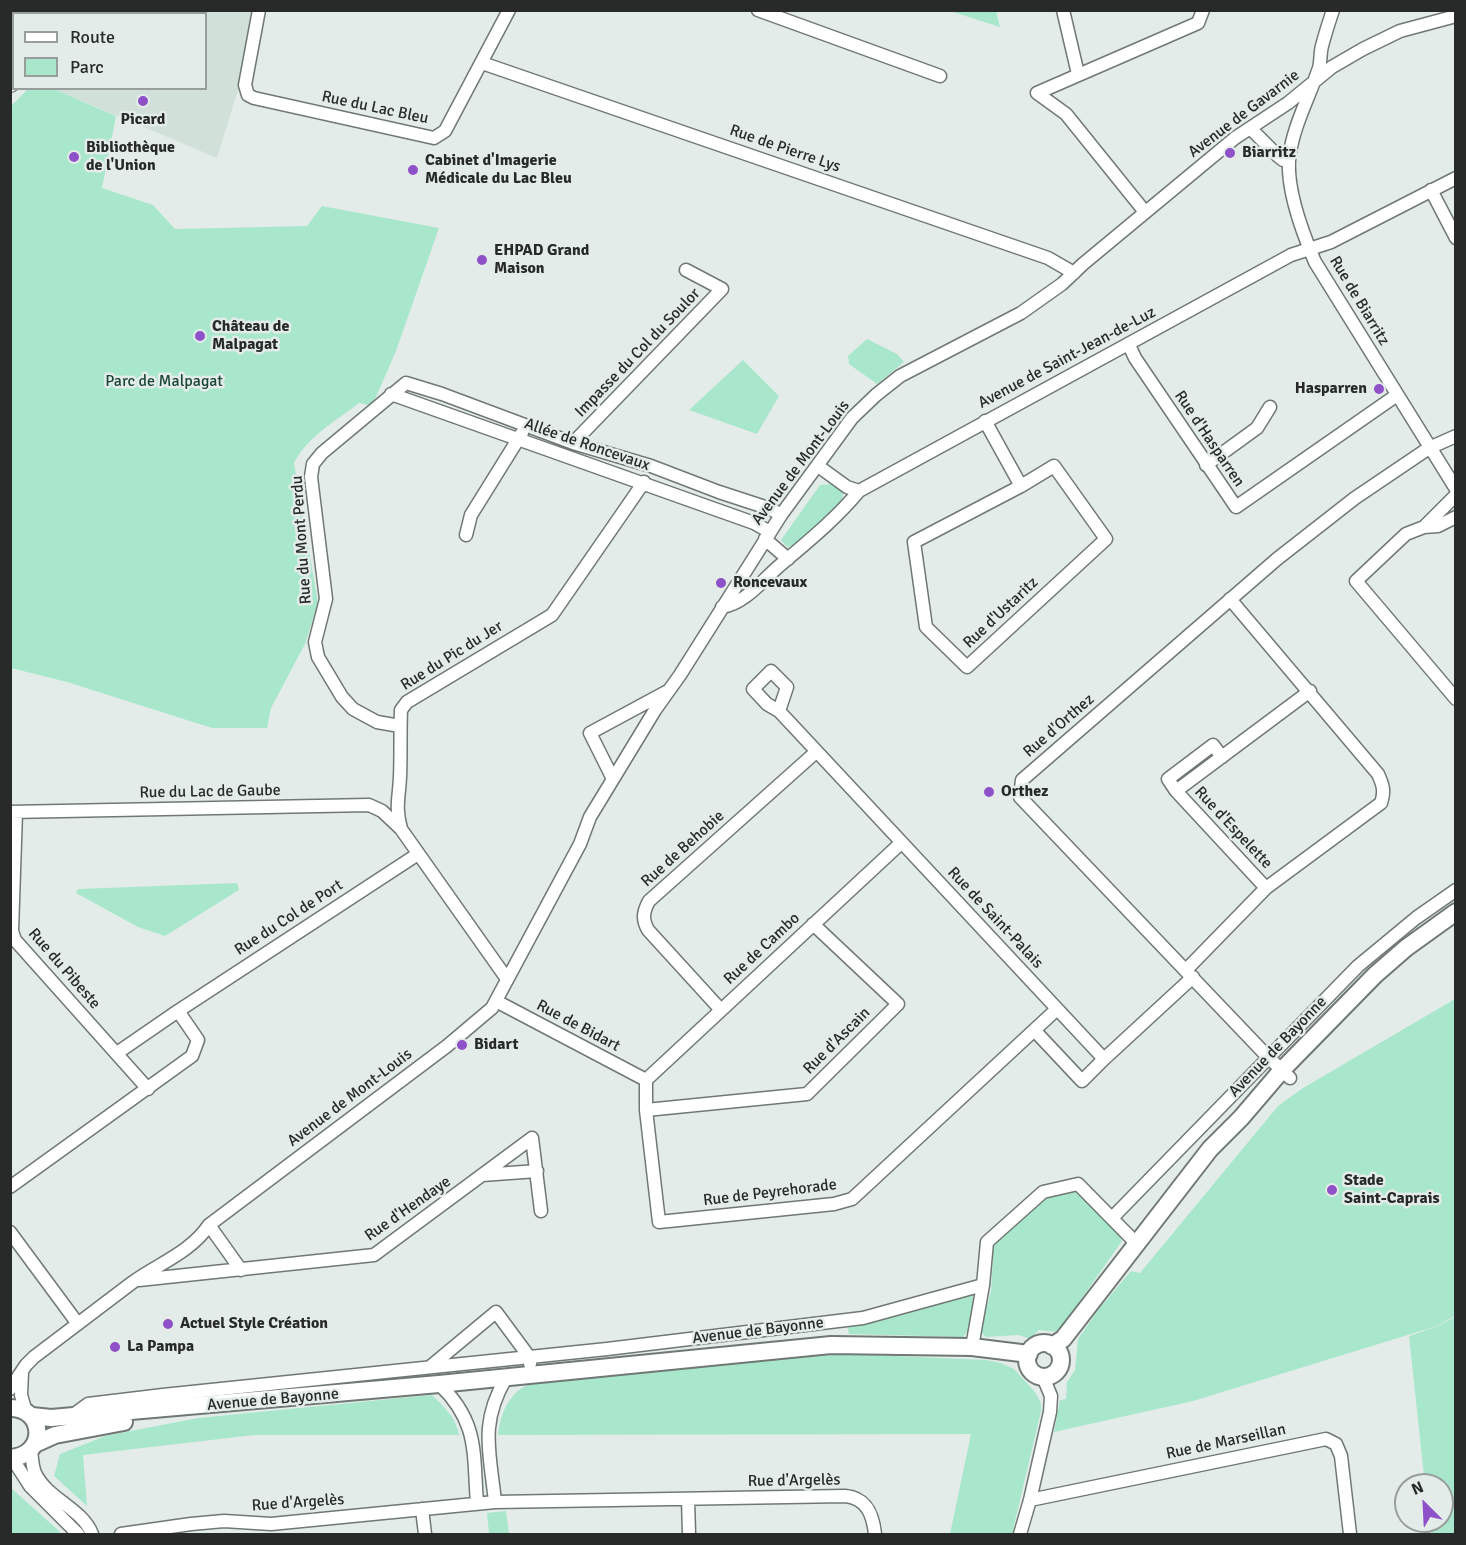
<!DOCTYPE html>
<meta charset="utf-8">
<style>
body{margin:0}
#map{position:relative;width:1466px;height:1545px;overflow:hidden;background:#e3ece8;font-family:Signika,sans-serif}
canvas{display:block}
.frame{position:absolute;inset:0;border:12px solid #272a29;pointer-events:none}
.legend{position:absolute;left:12px;top:12px;width:195px;height:78px;box-sizing:border-box;background:#e3ece8;border:2px solid #989e9c;margin:0;padding:8px 10px;list-style:none;font-size:18px;color:#272a29}
.legend li{display:flex;align-items:center;gap:12px;height:30px}
.legend b{width:30px;border:2px solid #989e9c}
.north{position:absolute;left:1394px;top:1473px;width:60px;height:60px;box-sizing:border-box;background:#e3ece8;border:2px solid #989e9c;border-radius:50%;rotate:336deg;font-size:16px;font-weight:700;line-height:24px;text-align:center;color:#272a29}
.north::after{content:'';display:block;margin:auto;width:21px;height:27px;background:#8e51c7;clip-path:polygon(50% 0,100% 100%,50% 72%,0 100%)}
</style>
<div id="map">
<canvas width="1466" height="1545"></canvas>
<div class="frame"></div>
<ul class="legend">
<li><b style="height:8px;background:#fff"></b>Route</li>
<li><b style="height:16px;background:#a9e7cd"></b>Parc</li>
</ul>
<div class="north">N</div>
</div>
<script>
const ctx = document.querySelector('canvas').getContext('2d');
ctx.lineJoin = 'round';
function paint(path, color) { ctx.fillStyle = color; ctx.fill(path, 'evenodd'); }
function trace(path, color, width, dash) { ctx.strokeStyle = color; ctx.lineWidth = width; ctx.lineCap = dash ? 'butt' : 'round'; ctx.setLineDash(dash || []); ctx.stroke(path); }
function write(font, color, halo, rows, align = 'center') {
  ctx.font = font + ' Signika,sans-serif'; ctx.lineWidth = 5; ctx.setLineDash([]); ctx.textBaseline = 'middle'; ctx.strokeStyle = halo; ctx.fillStyle = color; for (const [text, x, y, turn = 0] of rows) {
    ctx.save(); ctx.translate(x, y); ctx.rotate((+turn || 0) * Math.PI / 180); ctx.textAlign = isNaN(turn) ? turn : align; if (halo) ctx.strokeText(text, 0, 0); ctx.fillText(text, 0, 0); ctx.restore();
  }
}
paint(new Path2D(`
 M 72,11 L 256,11 L 239,87 L 217,158 L 54,89 L 206,88 L 206,14 L 71,13 Z`), '#d1e1d9');
paint(new Path2D(`
 M 950,11 L 996,11 L 1000,27 Z
 M 28,89 L 54,89 L 116,116 L 102,188 L 153,205 L 175,229 L 307,226 L 322,206 L 439,228 L 396,351 L 372,406 L 359,403 C 337,420 307,437 294,463 L 318,603 L 305,644 L 271,708 L 267,728 L 212,728 L 67,682 L 11,668 L 10,107 Z
 M 867,339 L 897,354 L 904,362 L 877,384 L 849,364 L 848,356 Z
 M 743,360 L 779,396 L 757,434 L 689,410 Z
 M 831,484 L 843,492 C 845,510 805,544 787,547 L 781,540 L 820,485 Z
 M 237,883 L 239,890 L 165,936 L 138,927 L 76,893 L 78,889 Z
 M 1455,999 L 1455,1316 L 1437,1326 L 1193,1401 L 1054,1432 L 1060,1400 L 1066,1399 L 1067,1382 L 1075,1370 L 1078,1339 L 1098,1310 L 1131,1271 L 1140,1273 L 1278,1106 L 1303,1088 Z
 M 1070,1190 L 1079,1191 L 1118,1231 L 1122,1241 L 1058,1332 L 1039,1330 L 1030,1339 L 1019,1335 L 986,1337 L 980,1331 L 991,1291 L 994,1242 L 1045,1196 Z
 M 973,1294 L 972,1325 L 963,1337 L 849,1334 L 847,1325 Z
 M 1455,1317 L 1455,1534 L 1430,1534 L 1428,1521 L 1442,1521 L 1442,1485 L 1425,1485 L 1409,1336 L 1438,1326 Z
 M 826,1353 L 986,1360 L 1001,1363 L 1014,1369 L 1035,1392 L 1041,1403 L 1041,1411 L 1012,1534 L 950,1534 L 971,1434 L 498,1435 C 501,1413 508,1394 529,1384 Z
 M 432,1395 C 444,1407 456,1417 459,1435 L 254,1435 L 83,1455 L 87,1506 L 54,1476 L 60,1454 L 105,1436 L 198,1418 Z
 M 11,1488 L 58,1530 L 61,1534 L 11,1534 Z
 M 506,1511 L 509,1534 L 489,1534 L 487,1513 Z`), '#a9e7cd');
const street = new Path2D(`
 M 259,10 L 245,85 L 248,95 L 254,98 L 434,138 L 445,131 L 509,10
 M 758,10 L 940,76
 M 1063,10 L 1078,74
 M 1333,10 C 1329,22 1325,34 1322,46 C 1320,53 1321,61 1319,68 C 1309,98 1292,128 1289,160 C 1287,191 1303,234 1315,262 L 1456,489
 M 482,63 L 1048,258 L 1074,273
 M 1250,128 L 1278,156 L 1283,160 L 1289,160
 M 1431,190 L 1456,238
 M 1145,212 L 1066,114 L 1037,93 L 1198,23 L 1203,10
 M 1129,345 L 1135,358 L 1236,507 L 1397,395
 M 391,394 L 754,523 L 770,532
 M 985,421 L 1021,486 L 914,542 L 926,627 L 967,667 L 1106,539 L 1054,466 L 1021,486
 M 573,443 L 722,289 L 686,270
 M 1206,465 L 1257,428 L 1270,407
 M 818,466 L 847,487 L 859,491
 M 1456,495 L 1424,527 L 1406,534 L 1356,581 L 1456,699
 M 1424,527 L 1438,526 L 1456,517
 M 466,535 L 471,515 L 522,433
 M 765,539 L 788,559
 M 722,607 C 744,604 762,581 778,567 C 806,543 835,520 859,491 L 1291,255 L 1331,242 L 1456,178
 M 779,711 L 767,704 L 753,689 L 771,671 L 787,687 L 779,711 L 1104,1059 L 1193,977
 M 400,726 L 377,722 L 353,709 L 342,697 L 318,657 L 315,642 L 326,599 L 311,477 L 313,464 L 322,453 L 406,383 L 442,394 L 573,443 L 651,466 L 719,492 L 771,509 L 781,515
 M 613,779 L 590,733 L 666,692
 M 1176,791 L 1168,779 L 1213,745 L 1222,757
 M 10,812 L 369,805 L 382,811 L 400,828
 M 16,812 L 12,931 L 15,940 L 148,1089
 M 1266,888 L 1176,791 L 1310,691
 M 1186,970 L 1266,888 L 1381,803 C 1385,791 1383,785 1378,774 L 1230,599
 M 507,979 L 401,829 C 395,806 399,799 400,777 C 401,755 400,732 401,710 L 407,702 L 552,615 L 644,482
 M 496,1001 L 646,1080
 M 721,1010 L 648,930 C 642,919 643,912 649,901 L 816,752
 M 1035,1031 L 1082,1081 L 1104,1059
 M 117,1053 L 178,1011
 M 1290,1078 L 1268,1057 L 1020,797 L 1022,780 L 1277,559 L 1355,498 L 1429,448 L 1456,436
 M 646,1080 L 646,1110 L 659,1222 L 834,1204 L 852,1199 L 1057,1009
 M 646,1080 L 901,843
 M 646,1110 L 807,1094 L 898,1004 L 813,924
 M 482,1175 L 537,1171
 M 10,1187 L 192,1056 L 198,1040 L 178,1011 L 418,854
 M 1112,1218 L 1358,966 L 1416,918 L 1456,890
 M 209,1225 L 241,1270
 M 10,1232 L 78,1324
 M 139,1280 L 374,1255 L 532,1138 L 541,1211
 M 972,1347 L 983,1285
 M 431,1366 L 496,1312 L 530,1358 L 530,1364
 M 22,1372 L 21,1395 L 26,1412
 M 439,1384 C 479,1422 473,1453 477,1503
 M 10,1389 L 26,1365 L 34,1357 C 67,1332 100,1307 133,1282 C 158,1264 191,1252 209,1225 L 447,1046 L 492,1008 L 580,844 L 590,817 L 655,710 L 680,675 L 781,515 L 852,418 L 876,395 L 900,376 L 1021,313 L 1062,284 L 1083,264 L 1235,138 L 1288,103 L 1332,67 L 1363,49 L 1400,31 L 1456,16
 M 73,1415 L 88,1404 L 163,1395 L 607,1349 L 863,1318 L 983,1285 L 987,1242 L 1043,1192 L 1078,1184 L 1136,1243
 M 31,1450 C 32,1457 32,1466 35,1473 C 47,1499 82,1508 92,1534
 M 12,1458 L 30,1486 L 78,1534
 M 688,1499 L 689,1534
 M 1030,1500 L 1326,1439 L 1336,1444 L 1341,1456 L 1350,1534
 M 495,1502 C 490,1452 479,1424 506,1378
 M 422,1509 L 425,1534
 M 121,1534 L 191,1524 L 224,1521 L 271,1524 L 495,1502 L 845,1496 C 867,1498 873,1515 875,1534
 M 1020,1534 L 1030,1500 L 1050,1412 L 1051,1396 L 1043,1377`);
const secondary = new Path2D(`
 M1027 1360a17 17 0 1 1 34 0a17 17 0 1 1-34 0Z
 M 1052,1346 L 1063,1339 L 1210,1149 L 1241,1118 L 1282,1070 L 1375,975 L 1406,948 L 1456,912
 M 10,1408 C 46,1408 47,1456 10,1458
 M 32,1416 L 51,1418 L 439,1384 L 831,1345 L 972,1347 L 1029,1354
 M 35,1444 L 55,1435 L 124,1422`);
const primary = new Path2D(`
 M 45,14 L 47,10
 M 10,82 L 14,78`);
trace(street, '#707874', 15);
trace(secondary, '#707874', 20);
trace(primary, '#707874', 22);
trace(street, '#fff', 12);
trace(secondary, '#fff', 16);
trace(primary, '#fff', 20);
for (const [x, y, r, color] of [
 [143,101,6,"#8e51c7"],
 [1230,153,6,"#8e51c7"],
 [74,157,6,"#8e51c7"],
 [413,170,6,"#8e51c7"],
 [482,260,6,"#8e51c7"],
 [200,336,6,"#8e51c7"],
 [1379,389,6,"#8e51c7"],
 [721,583,6,"#8e51c7"],
 [989,792,6,"#8e51c7"],
 [462,1045,6,"#8e51c7"],
 [1332,1190,6,"#8e51c7"],
 [168,1324,6,"#8e51c7"],
 [115,1347,6,"#8e51c7"]
]) { const dot = new Path2D(); dot.arc(x, y, r, 0, 2 * Math.PI); ctx.fillStyle = color; ctx.fill(dot); trace(dot, '#e3ece8', 2); }
write('16px', '#272a29', '#e3ece8', [
 ["Rue du Lac Bleu",375,108,12],
 ["Avenue de Gavarnie",1244,114,-37],
 ["Rue de Pierre Lys",785,149,19],
 ["Rue de Biarritz",1359,301,59],
 ["Impasse du Col du Soulor",638,353,-46],
 ["Avenue de Saint-Jean-de-Luz",1067,358,-28],
 ["Rue d'Hasparren",1209,439,56],
 ["Allée de Roncevaux",587,445,19],
 ["Avenue de Mont-Louis",801,463,-53],
 ["Rue du Mont Perdu",302,540,-94],
 ["Rue d'Ustaritz",1001,613,-43],
 ["Rue du Pic du Jer",452,656,-32],
 ["Rue d'Orthez",1059,726,-41],
 ["Rue du Lac de Gaube",210,792,-1],
 ["Rue d'Espelette",1233,828,47],
 ["Rue de Behobie",683,849,-42],
 ["Rue du Col de Port",289,918,-33],
 ["Rue de Saint-Palais",995,918,47],
 ["Rue de Cambo",762,949,-43],
 ["Rue du Pibeste",64,969,49],
 ["Rue de Bidart",578,1026,28],
 ["Rue d'Ascain",837,1041,-45],
 ["Avenue de Bayonne",1278,1047,-46],
 ["Avenue de Mont-Louis",350,1098,-37],
 ["Rue de Peyrehorade",770,1193,-7],
 ["Rue d'Hendaye",408,1209,-35],
 ["Avenue de Bayonne",758,1331,-7],
 ["Avenue de Bayonne",273,1400,-5],
 ["Rue de Marseillan",1226,1442,-12],
 ["Rue d'Argelès",794,1481,-1],
 ["Rue d'Argelès",298,1503,-4]
]);
write('bold 16px', '#272a29', '#e3ece8', [
 ["Picard",143,120,"center"],
 ["Bibliothèque",86,148],
 ["de l'Union",86,166],
 ["Biarritz",1242,153],
 ["Cabinet d'Imagerie",425,161],
 ["Médicale du Lac Bleu",425,179],
 ["EHPAD Grand",494,251],
 ["Maison",494,269],
 ["Château de",212,327],
 ["Malpagat",212,345],
 ["Hasparren",1367,389,"right"],
 ["Roncevaux",733,583],
 ["Orthez",1001,792],
 ["Bidart",474,1045],
 ["Stade",1344,1181],
 ["Saint-Caprais",1344,1199],
 ["Actuel Style Création",180,1324],
 ["La Pampa",127,1347]
], 'left');
write('16px', '#1b4536', '#e3ece8', [
 ["Parc de Malpagat",164,382]
]);
</script>
